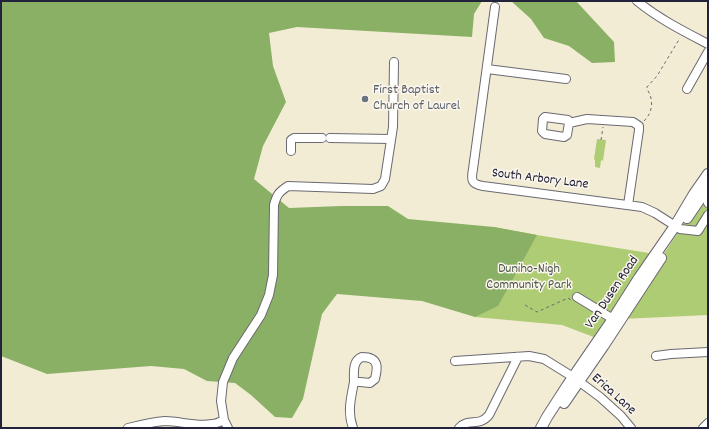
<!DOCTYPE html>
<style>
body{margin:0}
#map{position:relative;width:709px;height:429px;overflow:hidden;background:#f3ecd5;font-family:Dekko,sans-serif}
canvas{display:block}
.frame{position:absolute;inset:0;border:2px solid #22223b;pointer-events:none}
</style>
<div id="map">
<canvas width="709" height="429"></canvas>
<div class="frame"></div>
</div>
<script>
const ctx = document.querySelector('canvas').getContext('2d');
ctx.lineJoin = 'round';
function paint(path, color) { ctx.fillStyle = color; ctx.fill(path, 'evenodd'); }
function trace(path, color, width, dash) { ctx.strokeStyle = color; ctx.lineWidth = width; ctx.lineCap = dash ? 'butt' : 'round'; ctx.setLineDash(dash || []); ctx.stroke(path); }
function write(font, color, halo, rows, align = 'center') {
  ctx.font = font + ' Dekko,sans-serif'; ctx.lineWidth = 3; ctx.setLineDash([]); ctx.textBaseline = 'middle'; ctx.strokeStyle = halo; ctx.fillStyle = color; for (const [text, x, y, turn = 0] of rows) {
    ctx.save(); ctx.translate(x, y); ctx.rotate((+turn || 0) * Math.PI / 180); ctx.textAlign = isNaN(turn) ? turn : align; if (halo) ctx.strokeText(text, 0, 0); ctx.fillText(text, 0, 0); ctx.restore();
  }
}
paint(new Path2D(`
 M 597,139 L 606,140 L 603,161 L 601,160 L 600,168 L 595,167 L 595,160 L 594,159 Z
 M 708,187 L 708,315 L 621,319 Z
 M 494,227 L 537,235 L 655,254 L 599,339 L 562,325 L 475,317 Z`), '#aecc73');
paint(new Path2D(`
 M 1,1 L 482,1 L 474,14 L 472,37 L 297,27 L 269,33 L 273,66 L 286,102 L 263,146 L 254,179 L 289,208 L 341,206 L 388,206 L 408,219 L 494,227 L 537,235 L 498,306 L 475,317 L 422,301 L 337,294 L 322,314 L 303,399 L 292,418 L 275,417 L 251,395 L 235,383 L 207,381 L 184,369 L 151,366 L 47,374 L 1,356 Z
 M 511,1 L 576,1 L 614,42 L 615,62 L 592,63 L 569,46 L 544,38 L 531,19 Z`), '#8ab065');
const minor = new Path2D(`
 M 637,1 C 659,19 683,31 708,44
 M 495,7 L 473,169 C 471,180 471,184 483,186 L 642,207 L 655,213 L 680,229 L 698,231 L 708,215
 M 487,69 L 566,79
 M 687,89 L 708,52
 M 569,123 L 568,120 L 545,117 L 543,119 L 542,131 L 545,134 L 564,137 L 567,135 L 569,123 L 587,119 L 633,122 L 639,126 L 639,130 L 628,205
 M 330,138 L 391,139
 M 291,151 L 291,140 L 294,138 L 322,138
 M 704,193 L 708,203
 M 577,297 L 613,319 L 617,322
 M 656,356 L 671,354 L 708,352
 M 362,357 C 379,357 378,367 375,379 L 370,383 L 360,382 L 354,382 C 354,373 352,361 362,357 Z
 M 455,361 L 529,356 L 544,359 L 573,377 L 600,397 L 621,416 L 631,428
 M 128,428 C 140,425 152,422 165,421 C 180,421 196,427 212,424 C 216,424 220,422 224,420
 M 228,428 L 224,420 L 221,401 L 223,382 L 233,358 L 261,315 L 269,295 L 273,275 L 274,205 C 277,194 279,192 288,186 L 373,189 L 381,186 L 385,179 L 393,127 L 394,62
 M 353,428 C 347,412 351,398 354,382
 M 459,428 C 469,417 478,428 489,415 L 518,357
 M 703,428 L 708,423`);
const major = new Path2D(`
 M 687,218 L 708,187
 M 564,403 L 604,345 L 661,258
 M 541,428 L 547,417 L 567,386 L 613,319 L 639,278 L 675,226 L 694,194 L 708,174`);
trace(minor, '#6b6971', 10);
trace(major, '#6b6971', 12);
trace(new Path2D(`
 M 644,121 C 653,112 654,100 647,89 L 647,87 L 657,76 L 680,38
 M 601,140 L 603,127
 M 525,305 L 537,312 L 568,298 L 571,300`), '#6b6971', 1, [3, 3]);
trace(minor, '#fff', 8);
trace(major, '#fff', 10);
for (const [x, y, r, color] of [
 [365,99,4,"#6b7280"]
]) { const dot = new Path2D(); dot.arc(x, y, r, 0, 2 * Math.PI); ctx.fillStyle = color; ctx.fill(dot); trace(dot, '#fbf7ec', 1.5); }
write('14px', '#5b616d', '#fbf7ec', [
 ["First Baptist",373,91],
 ["Church of Laurel",373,107]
], 'left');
write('14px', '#22223b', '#fbf7ec', [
 ["South Arbory Lane",540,180,7],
 ["Van Dusen Road",613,293,-56],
 ["Erica Lane",613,395,42]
]);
write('14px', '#4c554c', '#fbf7ec', [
 ["Duniho-Nigh",529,270],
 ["Community Park",529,286]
]);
</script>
